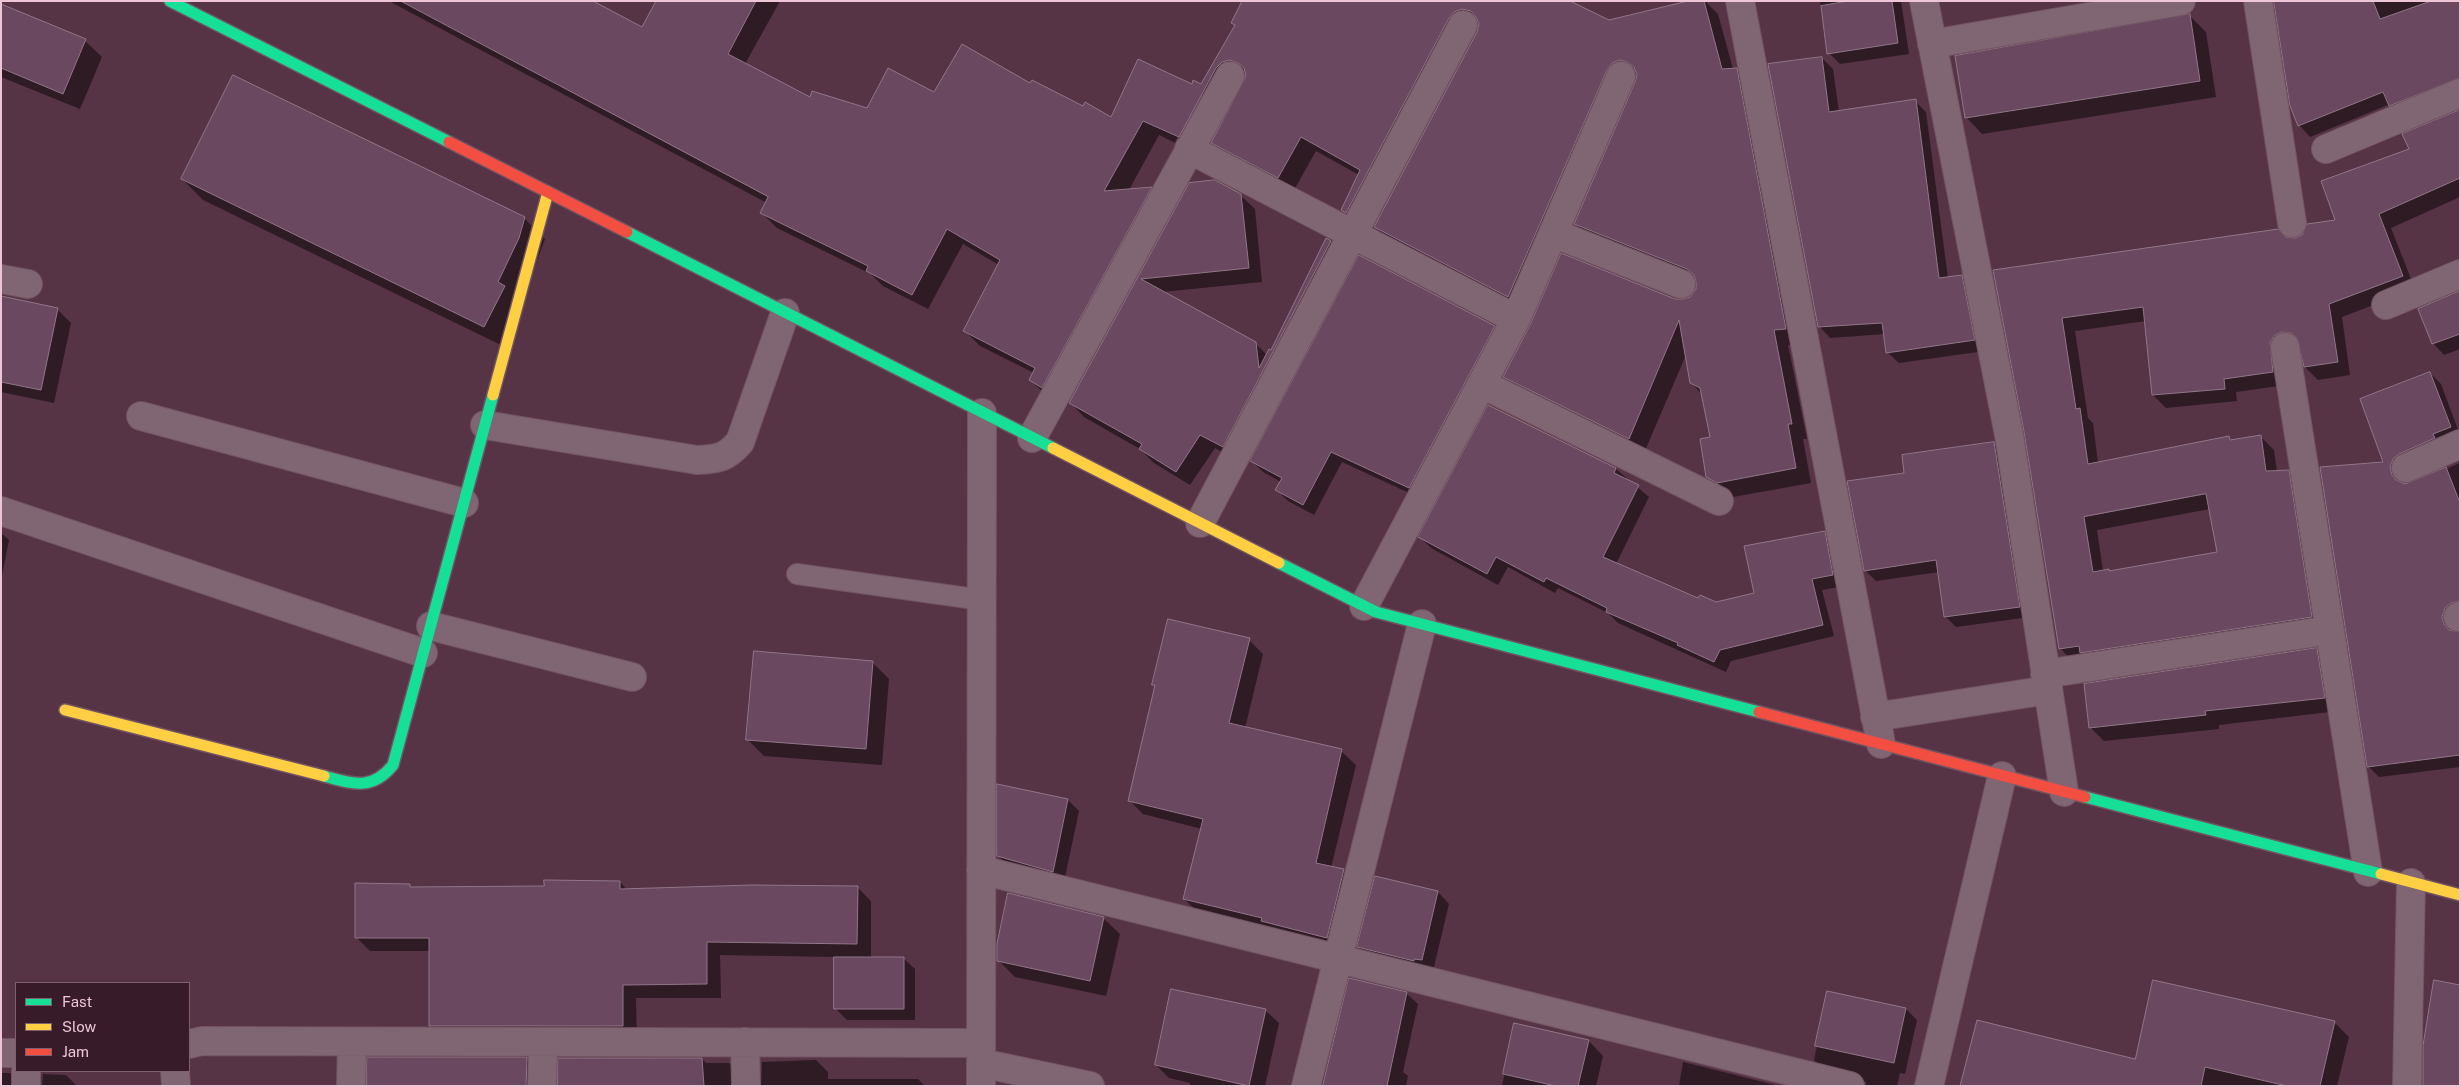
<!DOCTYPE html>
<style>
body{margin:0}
#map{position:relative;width:2461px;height:1087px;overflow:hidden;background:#563345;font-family:"Public Sans",sans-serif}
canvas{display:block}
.frame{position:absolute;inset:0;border:2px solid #edc5d6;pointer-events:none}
.legend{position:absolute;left:15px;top:982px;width:175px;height:90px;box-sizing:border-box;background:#381b29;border:1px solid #805f6e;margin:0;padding:6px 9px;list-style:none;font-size:15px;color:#edc5d6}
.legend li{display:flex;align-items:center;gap:10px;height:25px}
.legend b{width:25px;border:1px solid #805f6e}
</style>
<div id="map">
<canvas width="2461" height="1087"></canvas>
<div class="frame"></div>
<ul class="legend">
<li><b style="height:6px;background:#16e098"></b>Fast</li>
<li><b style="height:6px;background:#ffcf43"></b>Slow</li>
<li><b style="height:6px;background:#f24e42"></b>Jam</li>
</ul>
</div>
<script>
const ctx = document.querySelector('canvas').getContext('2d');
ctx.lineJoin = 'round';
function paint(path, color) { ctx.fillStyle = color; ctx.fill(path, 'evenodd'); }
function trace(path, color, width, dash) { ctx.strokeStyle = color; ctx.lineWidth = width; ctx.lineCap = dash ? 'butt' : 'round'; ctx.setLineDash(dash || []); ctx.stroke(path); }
paint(new Path2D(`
 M 389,1 L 590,1 L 642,29 L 657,1 L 780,1 L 745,64 L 810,99 L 867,109 L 934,94 L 1031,85 L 1111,118 L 1192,85 L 1201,86 L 1236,26 L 1232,23 L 1358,1 L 1568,1 L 1609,22 L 1693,1 L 1705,1 L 1718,14 L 1733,69 L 1736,69 L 1752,84 L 1801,344 L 1788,345 L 1807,439 L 1803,439 L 1811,483 L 1733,497 L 1723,493 L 1708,477 L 1711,438 L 1703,395 L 1691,383 L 1686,355 L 1644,453 L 1520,392 L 1505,377 L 1675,300 L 1683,301 L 1691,298 L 1697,290 L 1698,282 L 1591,240 L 1575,224 L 1637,83 L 1637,76 L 1627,79 L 1524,312 L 1391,243 L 1375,227 L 1478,33 L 1480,24 L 1471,27 L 1358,226 L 1342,210 L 1359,175 L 1316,151 L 1293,192 L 1228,158 L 1213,143 L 1247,75 L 1238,78 L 1194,152 L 1159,135 L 1129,190 L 1151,188 L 1166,203 L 1046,395 L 1030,380 L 1034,373 L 980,346 L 964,330 L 999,265 L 963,244 L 928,309 L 883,286 L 871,274 L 777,228 L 762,213 L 767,203 ZM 1200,95 L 1203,95 L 1177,143 L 1175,142 Z
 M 1820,1 L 1901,1 L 1909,54 L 1840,64 L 1829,53 Z
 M 2275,1 L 2460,1 L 2435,83 L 2442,99 L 2401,116 L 2390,104 L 2310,137 L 2300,126 L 2291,105 Z
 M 1,5 L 85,41 L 102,57 L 80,109 L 1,77 Z
 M 2190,16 L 2206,32 L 2216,97 L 1982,134 L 1966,117 Z
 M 1822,58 L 1833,69 L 1839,112 L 1915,101 L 1926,112 L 1948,278 L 1961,276 L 1973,287 L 1985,351 L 1899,363 L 1887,352 L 1885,334 L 1830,338 L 1819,326 Z
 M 2460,135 L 2460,197 L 2391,228 L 2415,289 L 2342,317 L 2350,375 L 2318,380 L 2305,367 L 2300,345 L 2296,344 L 2286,385 L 2236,392 L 2237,401 L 2166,408 L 2153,395 L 2146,321 L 2075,331 L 2088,418 L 2093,423 L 2098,463 L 2229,438 L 2232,441 L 2261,437 L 2274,450 L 2277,472 L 2288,471 L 2301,484 L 2324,630 L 2073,662 L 2060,648 L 2026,432 L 1994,271 L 2286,239 L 2295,240 L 2337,221 ZM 2210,509 L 2218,553 L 2110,573 L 2103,571 L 2097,530 Z
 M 182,179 L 524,218 L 545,239 L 505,347 L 203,200 Z
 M 1190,184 L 1240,195 L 1255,209 L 1262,282 L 1162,292 L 1255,343 L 1267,355 L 1272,352 L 1327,240 L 1345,256 L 1237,460 L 1215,448 L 1190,485 L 1154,463 L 1140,449 L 1084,417 L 1071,403 Z
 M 2460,292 L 2460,349 L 2444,355 L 2433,343 Z
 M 1,298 L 58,310 L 71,323 L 54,403 L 1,392 Z
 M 1494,327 L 1505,338 L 1420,498 L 1342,462 L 1314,515 L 1288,501 L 1277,490 L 1281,482 L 1263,472 L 1252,461 Z
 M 2430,373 L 2441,384 L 2460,435 L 2401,479 L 2402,484 L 2413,483 L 2460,463 L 2460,616 L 2453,628 L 2454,633 L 2460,633 L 2460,767 L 2379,777 L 2368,766 L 2385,463 Z
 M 1994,444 L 2005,455 L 2030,617 L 1956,627 L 1945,616 L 1939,572 L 1876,581 L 1865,570 L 1906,475 Z
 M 1616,469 L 1649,497 L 1616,564 L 1699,599 L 1716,603 L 1755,594 L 1824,532 L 1835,544 L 1844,586 L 1822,590 L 1834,636 L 1731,661 L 1726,672 L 1618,623 L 1608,613 L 1558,588 L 1555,593 L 1508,567 L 1498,585 L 1431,548 L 1420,537 Z
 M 1,533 L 9,540 L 1,581 Z
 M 1249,640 L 1263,654 L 1245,728 L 1341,751 L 1356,765 L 1331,868 L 1344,870 L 1358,885 L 1341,951 L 1199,913 L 1184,899 L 1202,829 L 1143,814 L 1129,800 L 1156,687 L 1153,684 Z
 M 2316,649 L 2330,663 L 2338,711 L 2219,725 L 2219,729 L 2104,741 L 2090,727 Z
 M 872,662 L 889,679 L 882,765 L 764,756 L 747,739 Z
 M 1068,800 L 1079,811 L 1064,882 L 1010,867 L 998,856 Z
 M 1376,878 L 1438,892 L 1449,904 L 1433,971 L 1370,958 L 1358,947 Z
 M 620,882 L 627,890 L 857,887 L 871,901 L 871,958 L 903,958 L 915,969 L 915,1020 L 847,1020 L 836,1009 L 836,957 L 720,955 L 721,998 L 636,998 L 637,1040 L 444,1039 L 430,1025 L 430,951 L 370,951 L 356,937 L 409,885 L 413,888 L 545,887 Z
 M 1103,918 L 1120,934 L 1106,996 L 1015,977 L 998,960 Z
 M 2154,982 L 2335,1023 L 2349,1037 L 2337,1086 L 1962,1086 L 2136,1060 Z
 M 1828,992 L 1906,1009 L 1917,1020 L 1905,1074 L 1900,1073 L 1897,1086 L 1866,1086 L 1866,1082 L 1825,1071 L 1814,1060 Z
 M 1406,993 L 1418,1004 L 1403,1072 L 1408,1076 L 1406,1086 L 1324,1086 Z
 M 1265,1010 L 1279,1023 L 1265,1086 L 1190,1086 L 1190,1083 L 1169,1078 L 1156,1065 Z
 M 1515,1024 L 1589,1041 L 1603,1056 L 1596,1086 L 1502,1086 Z
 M 368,1058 L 526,1059 L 539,1071 L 539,1086 L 366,1086 Z
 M 559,1059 L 702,1059 L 706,1063 L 729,1063 L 741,1075 L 742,1086 L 557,1086 Z
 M 816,1060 L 828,1072 L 828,1079 L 918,1079 L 925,1086 L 761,1086 L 762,1062 Z
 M 1683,1062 L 1779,1086 L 1679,1086 Z
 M 1,1073 L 10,1073 L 21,1086 L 1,1086 Z
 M 43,1074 L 66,1075 L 77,1086 L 42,1086 Z`), '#0007');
const building = new Path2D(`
 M 401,1 L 593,1 L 642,27 L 656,1 L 756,1 L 728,54 L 810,97 L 812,91 L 867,108 L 888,68 L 934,92 L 962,44 L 1030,83 L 1032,80 L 1083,106 L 1085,102 L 1111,117 L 1138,59 L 1192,84 L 1193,80 L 1201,84 L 1235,25 L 1231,23 L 1242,1 L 1570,1 L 1609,20 L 1688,1 L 1704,1 L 1722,69 L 1737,68 L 1786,329 L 1774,330 L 1792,424 L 1788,424 L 1796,468 L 1717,483 L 1706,477 L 1700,439 L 1710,437 L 1700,388 L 1690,383 L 1679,320 L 1629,439 L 1503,377 L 1530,325 L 1561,253 L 1675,299 L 1683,299 L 1690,297 L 1696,289 L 1696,282 L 1694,275 L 1687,269 L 1574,224 L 1635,82 L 1637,75 L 1634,67 L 1627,62 L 1620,60 L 1612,63 L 1607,70 L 1508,297 L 1374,227 L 1477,32 L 1479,24 L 1476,17 L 1471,11 L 1462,9 L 1454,12 L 1449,18 L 1346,213 L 1341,210 L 1360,170 L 1301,137 L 1278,178 L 1211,143 L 1246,76 L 1244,68 L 1238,63 L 1230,60 L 1222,62 L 1216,68 L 1179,137 L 1143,121 L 1104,191 L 1152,187 L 1042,388 L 1029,380 L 1035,368 L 963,331 L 1000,260 L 947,229 L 912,295 L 866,271 L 868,266 L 760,213 L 768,197 Z
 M 1849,1 L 1892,1 L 1898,43 L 1827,54 L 1821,6 Z
 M 2274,1 L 2373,1 L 2380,19 L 2431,1 L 2460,1 L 2460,78 L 2389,106 L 2383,92 L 2298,126 L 2290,106 Z
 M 1,4 L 86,39 L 63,94 L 1,68 Z
 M 2190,14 L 2200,81 L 1965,118 L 1955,56 Z
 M 1822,57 L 1829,112 L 1916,99 L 1939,278 L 1962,275 L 1975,340 L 1886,353 L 1882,323 L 1818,327 L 1768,64 Z
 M 233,75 L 525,217 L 519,238 L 498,282 L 505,286 L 484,327 L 181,179 Z
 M 2460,110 L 2460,178 L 2379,214 L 2403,276 L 2329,304 L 2338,362 L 2304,367 L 2297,338 L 2291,333 L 2282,332 L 2275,335 L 2270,342 L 2273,372 L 2224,379 L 2225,389 L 2152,395 L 2143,307 L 2062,318 L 2076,409 L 2080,408 L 2088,464 L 2229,436 L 2230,440 L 2261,435 L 2266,471 L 2289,470 L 2312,617 L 2080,653 L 2079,646 L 2059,649 L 2024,432 L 1993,270 L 2278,229 L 2286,237 L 2295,238 L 2302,235 L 2307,224 L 2335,220 L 2321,181 L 2409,149 L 2402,134 ZM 2206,494 L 2217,552 L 2109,571 L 2109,569 L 2093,572 L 2084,517 Z
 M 1215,180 L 1241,194 L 1249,268 L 1141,279 L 1256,342 L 1259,368 L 1269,349 L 1271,350 L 1326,238 L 1331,241 L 1223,447 L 1200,435 L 1176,472 L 1139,449 L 1142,444 L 1069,403 L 1189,183 Z
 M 1359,255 L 1495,326 L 1409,488 L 1331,452 L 1303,505 L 1275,490 L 1282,478 L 1250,461 Z
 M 2460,291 L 2460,334 L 2432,344 L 2418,309 Z
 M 1,296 L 58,308 L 41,390 L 1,382 Z
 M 2430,372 L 2451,427 L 2433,434 L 2435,438 L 2399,454 L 2393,459 L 2390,467 L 2392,475 L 2396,480 L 2405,484 L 2446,467 L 2460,503 L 2460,601 L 2451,603 L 2445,608 L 2442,617 L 2444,624 L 2449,630 L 2460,632 L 2460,755 L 2367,767 L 2320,467 L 2383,462 L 2360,399 Z
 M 1488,405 L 1616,468 L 1614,473 L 1639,485 L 1603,557 L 1698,598 L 1700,595 L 1716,602 L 1754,593 L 1744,546 L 1825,531 L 1833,575 L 1812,579 L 1823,625 L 1720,650 L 1714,662 L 1677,645 L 1678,643 L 1606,612 L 1607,608 L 1546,578 L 1544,582 L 1496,557 L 1487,574 L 1418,537 Z
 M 1994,442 L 2020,607 L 1944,617 L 1936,560 L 1864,571 L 1847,481 L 1904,473 L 1902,455 Z
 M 1168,619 L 1250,638 L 1229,723 L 1342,749 L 1316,863 L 1344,869 L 1327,938 L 1261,921 L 1262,918 L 1183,899 L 1203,819 L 1128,801 L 1155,685 L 1152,685 Z
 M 2317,648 L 2325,698 L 2205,711 L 2206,715 L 2089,728 L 2084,684 Z
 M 754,651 L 873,661 L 866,749 L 746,740 Z
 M 997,784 L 1068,799 L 1053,872 L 997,856 Z
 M 1375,876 L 1438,891 L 1422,960 L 1414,959 L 1414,961 L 1357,947 Z
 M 544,880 L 620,881 L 620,889 L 752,885 L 858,886 L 857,944 L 707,942 L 707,984 L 623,985 L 623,1026 L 429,1026 L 429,938 L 355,938 L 355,883 L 410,884 L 410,887 L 544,886 Z
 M 1008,893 L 1104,917 L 1090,981 L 997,961 L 997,944 Z
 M 834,957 L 904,957 L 904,1009 L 834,1009 Z
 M 1349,978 L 1407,992 L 1387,1086 L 1323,1086 Z
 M 2153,980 L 2335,1021 L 2320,1086 L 2287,1086 L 2205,1067 L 2201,1086 L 1960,1086 L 1977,1020 L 2135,1059 Z
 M 2434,980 L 2460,985 L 2460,1086 L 2423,1086 L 2423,1046 Z
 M 1171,989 L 1266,1009 L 1249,1086 L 1155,1065 Z
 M 1827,991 L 1906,1008 L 1894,1063 L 1815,1046 Z
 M 1514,1023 L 1589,1040 L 1578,1086 L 1556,1086 L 1503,1074 Z
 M 367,1057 L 527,1057 L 526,1086 L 367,1086 Z
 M 558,1058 L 702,1058 L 704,1086 L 558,1086 Z`);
paint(building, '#694860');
trace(building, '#917688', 1);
const lane = new Path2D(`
 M 797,574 L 982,600`);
const street = new Path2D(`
 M 1740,1 L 1881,744
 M 1924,1 L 2009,435 L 2064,792
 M 2258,1 L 2292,223
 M 1932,44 L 2181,1
 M 1189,149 L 1516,319
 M 2326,149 L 2460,93
 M 1553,233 L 1681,284
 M 1,279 L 28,284
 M 2386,305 L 2460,274
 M 2285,347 L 2368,872
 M 1482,384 L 1719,501
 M 141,416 L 464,503
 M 485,425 L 697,460 C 718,459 726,458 740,442 L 785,313
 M 1032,438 L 1230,76
 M 2406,468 L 2460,444
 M 1,511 L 423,653
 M 1200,523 L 1463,25
 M 1364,606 L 1516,319 L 1621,76
 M 2458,617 L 2460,616
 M 431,626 L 632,677
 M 2045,674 L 2330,630
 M 1875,717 L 2048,690
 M 981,870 L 1850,1086
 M 745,1042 L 746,1086
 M 189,1044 L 202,1041 L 981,1043
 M 1,1053 L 16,1053
 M 981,1063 L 1090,1086
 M 175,1071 L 176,1086
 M 26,1086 L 26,1071
 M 351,1086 L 352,1042
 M 542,1086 L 543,1042
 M 981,1086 L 982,413
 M 1306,1086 L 1422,624
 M 1929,1086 L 2002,776
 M 2407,1086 L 2411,883`);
const fast = new Path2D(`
 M 170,1 L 449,142
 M 627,232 L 1053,448
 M 1279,563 L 1376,612 L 1759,712
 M 324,776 C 353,784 372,791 393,765 L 493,395
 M 2085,797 L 2381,874`);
const slow = new Path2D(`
 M 493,395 L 548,192
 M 1053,448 L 1279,563
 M 65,710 L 324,776
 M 2381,874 L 2460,895`);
const jam = new Path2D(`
 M 449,142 L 627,232
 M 1759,712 L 2085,797`);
trace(lane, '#725362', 22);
trace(street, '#725362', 30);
trace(fast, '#725362', 14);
trace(slow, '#725362', 14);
trace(jam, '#725362', 14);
trace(lane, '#806572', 20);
trace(street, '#806572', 28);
trace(fast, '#16e098', 11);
trace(slow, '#ffcf43', 11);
trace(jam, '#f24e42', 11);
</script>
